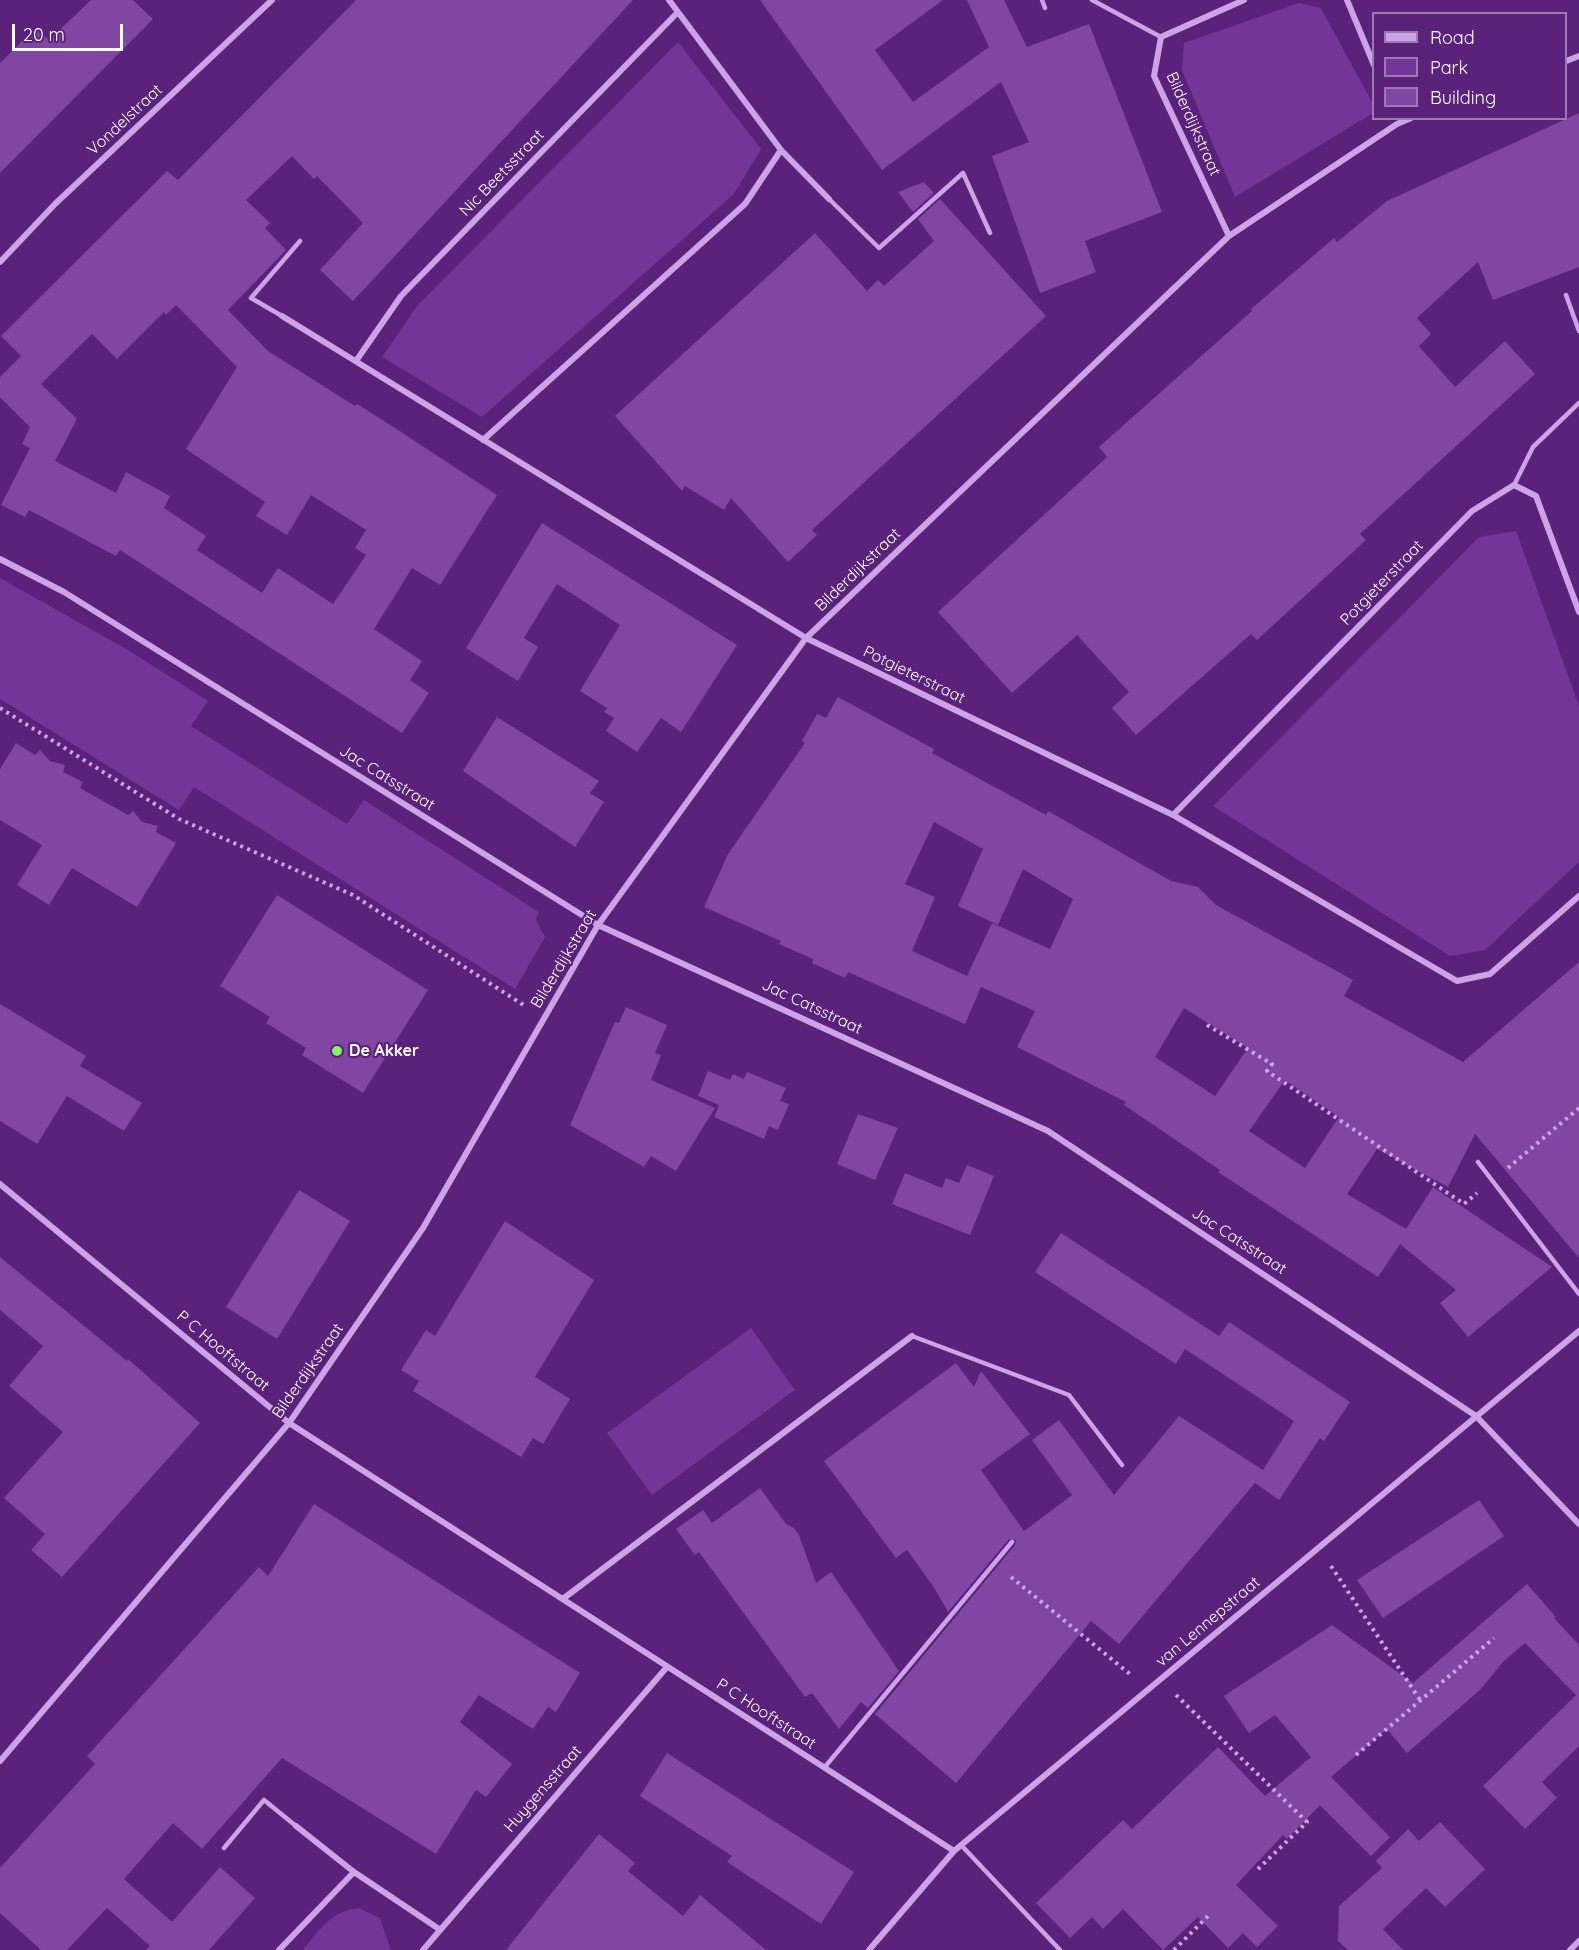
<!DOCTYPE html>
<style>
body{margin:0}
#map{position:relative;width:1579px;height:1950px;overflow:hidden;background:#5a227a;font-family:Quicksand,sans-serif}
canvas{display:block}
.legend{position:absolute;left:1372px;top:12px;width:195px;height:108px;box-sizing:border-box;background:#5a227a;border:2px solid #9c7aaf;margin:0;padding:8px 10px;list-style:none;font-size:18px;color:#fff}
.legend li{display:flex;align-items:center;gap:12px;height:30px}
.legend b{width:30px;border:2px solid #9c7aaf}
.scale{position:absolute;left:12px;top:24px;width:111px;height:27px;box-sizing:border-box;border:3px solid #fff;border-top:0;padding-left:8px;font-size:18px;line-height:21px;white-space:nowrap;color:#fff;-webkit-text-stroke:4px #5a227a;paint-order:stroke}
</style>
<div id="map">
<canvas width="1579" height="1950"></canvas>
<ul class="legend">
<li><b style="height:8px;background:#cca3e5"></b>Road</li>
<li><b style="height:16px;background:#733597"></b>Park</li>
<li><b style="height:16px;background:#8046a1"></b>Building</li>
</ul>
<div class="scale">20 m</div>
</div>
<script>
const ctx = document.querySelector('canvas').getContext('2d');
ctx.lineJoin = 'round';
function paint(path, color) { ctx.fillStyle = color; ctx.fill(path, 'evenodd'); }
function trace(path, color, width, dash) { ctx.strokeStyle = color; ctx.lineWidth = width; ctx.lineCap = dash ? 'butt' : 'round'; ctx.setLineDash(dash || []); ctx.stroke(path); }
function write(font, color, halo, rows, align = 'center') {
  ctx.font = font + ' Quicksand,sans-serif'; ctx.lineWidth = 4.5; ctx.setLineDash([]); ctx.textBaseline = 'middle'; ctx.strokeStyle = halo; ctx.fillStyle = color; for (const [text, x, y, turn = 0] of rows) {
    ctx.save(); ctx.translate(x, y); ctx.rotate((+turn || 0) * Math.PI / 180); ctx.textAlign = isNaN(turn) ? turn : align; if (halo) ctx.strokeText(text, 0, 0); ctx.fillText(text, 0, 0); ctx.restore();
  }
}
paint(new Path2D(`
 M 1299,3 L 1321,8 L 1373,104 L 1373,113 L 1235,197 L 1182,70 L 1184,43 Z
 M 678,42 L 761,149 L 734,194 L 482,417 L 382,357 L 417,306 Z
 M 1516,531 L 1579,706 L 1579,862 L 1485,950 L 1450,956 L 1213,806 L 1479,537 Z
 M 0,578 L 128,650 L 208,701 L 191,726 L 347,824 L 364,800 L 539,912 L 536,920 L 545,937 L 515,989 L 194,787 L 179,810 L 0,699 Z
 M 751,1328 L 795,1390 L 652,1495 L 607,1433 Z
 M 359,1908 L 380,1918 L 391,1950 L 303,1950 C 320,1929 331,1911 359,1908 Z`), '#733597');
paint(new Path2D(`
 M 91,0 L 133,0 L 153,19 L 0,173 L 0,63 L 36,27 L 49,40 Z
 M 356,0 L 633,0 L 353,301 L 320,270 L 363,223 L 317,176 L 314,179 L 292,156 L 246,200 L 270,223 L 265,228 L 286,250 L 228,310 L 268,351 L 355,406 L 357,404 L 392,426 L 497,495 L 440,585 L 412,568 L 374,629 L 422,661 L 410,680 L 429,693 L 402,733 L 120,550 L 116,556 L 29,510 L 25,517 L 1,505 L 30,448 L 22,444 L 30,427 L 0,397 L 0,377 L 21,356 L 1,336 L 167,171 L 178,180 ZM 176,305 L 237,367 L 186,449 L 265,502 L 256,516 L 287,535 L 311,495 L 366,530 L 355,548 L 366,555 L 333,604 L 278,568 L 262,593 L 197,550 L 206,536 L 164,508 L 170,496 L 126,472 L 116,493 L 55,461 L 77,419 L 41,384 L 92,334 L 117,359 L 164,312 L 166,315 Z
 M 760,0 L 943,0 L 875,50 L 913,102 L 989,47 L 967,0 L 1004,0 L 1027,47 L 1089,24 L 1162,212 L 1085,241 L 1096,272 L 1040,293 L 992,156 L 1029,142 L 1001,82 L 882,170 Z
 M 1579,113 L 1579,267 L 1493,300 L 1478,262 L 1417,318 L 1431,334 L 1419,346 L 1455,387 L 1505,341 L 1535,374 L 1360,534 L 1366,540 L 1257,640 L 1251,634 L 1136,735 L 1112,708 L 1129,692 L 1077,635 L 1012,693 L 938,612 L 1107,457 L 1099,447 L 1252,311 L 1251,309 L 1334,238 L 1337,242 L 1387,201 Z
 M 924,182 L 934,193 L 913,212 L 898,192 Z
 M 940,199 L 1046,316 L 812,530 L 817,535 L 788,562 L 731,498 L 724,510 L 685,486 L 682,491 L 615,416 L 815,233 L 867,291 L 878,280 L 884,286 L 934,241 L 918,219 Z
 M 542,523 L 737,645 L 681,732 L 661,718 L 637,752 L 606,731 L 614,718 L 604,712 L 607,708 L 580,691 L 620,625 L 557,584 L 524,638 L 538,647 L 518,681 L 466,648 Z
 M 838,697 L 934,749 L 932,753 L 1046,815 L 1048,811 L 1171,881 L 1198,887 L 1216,905 L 1353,980 L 1344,996 L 1463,1062 L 1579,962 L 1579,1258 L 1475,1134 L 1448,1187 L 1377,1149 L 1347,1194 L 1406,1229 L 1433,1187 L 1552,1267 L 1468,1337 L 1440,1303 L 1456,1290 L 1400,1244 L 1378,1277 L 1218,1172 L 1220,1170 L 1124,1105 L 1126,1102 L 1017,1047 L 1035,1011 L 981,987 L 965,1024 L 848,972 L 845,978 L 812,963 L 813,959 L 779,944 L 781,941 L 704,907 L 728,854 L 805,743 L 802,741 L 817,714 L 826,718 ZM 934,822 L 983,849 L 958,906 L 998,925 L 1023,869 L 1073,899 L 1050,949 L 992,923 L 967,976 L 912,951 L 935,897 L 905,884 ZM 1184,1008 L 1248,1048 L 1215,1096 L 1155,1057 ZM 1285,1080 L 1339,1117 L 1305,1168 L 1249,1131 Z
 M 497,717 L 599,781 L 590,793 L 604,802 L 575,847 L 463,771 Z
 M 16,743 L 35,755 L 40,750 L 50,761 L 65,765 L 63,772 L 83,782 L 80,788 L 128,815 L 133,811 L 142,822 L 158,826 L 156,832 L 176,843 L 137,907 L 72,868 L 49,905 L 17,885 L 42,845 L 0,820 L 0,769 Z
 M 277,895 L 428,990 L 363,1093 L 302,1055 L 306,1048 L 266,1023 L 270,1017 L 220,986 Z
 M 0,1004 L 86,1056 L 80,1066 L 142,1103 L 124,1131 L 67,1096 L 37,1144 L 0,1121 Z
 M 626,1007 L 667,1025 L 655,1053 L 661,1055 L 651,1080 L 715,1108 L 676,1171 L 651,1156 L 644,1167 L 570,1125 L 615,1022 L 619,1023 Z
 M 708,1071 L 730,1080 L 733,1074 L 744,1079 L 747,1072 L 786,1088 L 780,1101 L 789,1104 L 778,1130 L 769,1126 L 764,1139 L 714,1117 L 719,1105 L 698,1096 Z
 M 858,1114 L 898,1128 L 875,1180 L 837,1164 Z
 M 967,1165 L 994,1176 L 970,1235 L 892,1204 L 905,1173 L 942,1188 L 946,1178 L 959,1183 Z
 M 299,1190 L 350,1221 L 277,1339 L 226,1307 Z
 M 505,1221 L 594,1280 L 535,1377 L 570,1399 L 543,1444 L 533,1438 L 521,1457 L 413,1391 L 419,1381 L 401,1370 L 426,1330 L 435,1336 Z
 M 1061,1233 L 1219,1336 L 1229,1322 L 1350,1402 L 1324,1441 L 1320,1438 L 1279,1500 L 1255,1483 L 1119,1644 L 1091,1621 L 956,1783 L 875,1714 L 1015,1545 L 1016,1540 L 1009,1539 L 948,1612 L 933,1586 L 907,1550 L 896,1558 L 824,1461 L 956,1363 L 974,1387 L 981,1371 L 1030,1434 L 981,1470 L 1024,1531 L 1072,1495 L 1032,1440 L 1059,1420 L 1114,1495 L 1179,1416 L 1263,1470 L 1294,1421 L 1185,1349 L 1176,1364 L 1035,1272 Z
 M 0,1257 L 127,1361 L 128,1359 L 200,1423 L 62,1577 L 31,1550 L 45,1534 L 4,1498 L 63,1432 L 9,1386 L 43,1346 L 0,1310 Z
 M 760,1488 L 786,1524 L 794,1528 L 799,1535 L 816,1583 L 831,1572 L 899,1671 L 868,1708 L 861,1702 L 839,1729 L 812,1693 L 805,1697 L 699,1552 L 695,1555 L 676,1529 L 703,1510 L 712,1523 Z
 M 1479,1500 L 1504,1536 L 1383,1618 L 1357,1580 Z
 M 314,1504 L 580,1673 L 556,1712 L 548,1707 L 533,1729 L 479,1695 L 460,1722 L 512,1764 L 486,1797 L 476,1790 L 436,1854 L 282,1758 L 202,1849 L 173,1823 L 124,1879 L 172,1922 L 220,1867 L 255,1898 L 209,1950 L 146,1950 L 150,1946 L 107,1908 L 67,1950 L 41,1950 L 0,1913 L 0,1868 L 95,1764 L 87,1756 L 259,1567 L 268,1576 Z
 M 1527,1584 L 1556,1617 L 1554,1618 L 1579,1645 L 1579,1746 L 1542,1782 L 1557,1798 L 1525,1829 L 1483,1786 L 1576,1695 L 1525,1643 L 1503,1662 L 1480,1690 L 1407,1753 L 1387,1729 L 1331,1777 L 1390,1837 L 1371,1856 L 1320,1805 L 1287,1839 L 1283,1835 L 1236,1885 L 1278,1926 L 1257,1947 L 1243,1933 L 1228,1948 L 1198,1917 L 1163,1950 L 1123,1909 L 1103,1929 L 1092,1917 L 1070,1938 L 1036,1903 L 1123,1820 L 1132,1829 L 1218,1747 L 1265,1796 L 1311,1757 L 1275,1715 L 1249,1733 L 1224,1696 L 1332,1625 L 1413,1683 Z
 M 667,1753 L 854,1872 L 821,1924 L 727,1862 L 732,1856 L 640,1796 Z
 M 1440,1822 L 1485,1869 L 1445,1907 L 1426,1888 L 1383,1929 L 1403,1950 L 1348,1950 L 1338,1941 L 1339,1906 L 1382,1868 L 1376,1861 L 1408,1829 L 1419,1841 Z
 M 599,1834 L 635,1863 L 628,1871 L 683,1916 L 700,1895 L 766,1950 L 506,1950 Z`), '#8046a1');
trace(new Path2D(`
 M 0,708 L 179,819 L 353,895 L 525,1006
 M 1207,1025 L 1272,1064 L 1267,1071 L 1464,1204 L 1477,1193
 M 1508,1168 L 1579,1108
 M 1331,1566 L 1420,1700
 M 1011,1577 L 1131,1675
 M 1176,1695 L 1307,1822 L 1257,1870
 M 1356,1755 L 1494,1638
 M 1174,1950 L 1208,1916`), '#cca3e5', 4, [3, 4.5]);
trace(new Path2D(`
 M 1042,0 L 1045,8
 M 1092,0 L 1161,37
 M 829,199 L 879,248 L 963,173 L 990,233
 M 1566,295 L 1579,331
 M 282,316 L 251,298 L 300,241
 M 1514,485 L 1533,447 L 1579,403
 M 1478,1162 L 1579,1294
 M 912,1336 L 1069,1395 L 1122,1465
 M 824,1768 L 1012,1542
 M 961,1845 L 1060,1950
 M 224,1848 L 264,1800 L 296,1826`), '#cca3e5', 4.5);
trace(new Path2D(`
 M 669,0 L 781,150 L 829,199
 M 1244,0 L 1161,37 L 1154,76 L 1229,236 L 1397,124 L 1411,118
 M 1347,0 L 1374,65
 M 1566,61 L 1579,56
 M 0,262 L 55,204 L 272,0
 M 282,316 L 806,638 L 1173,815 L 1457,981 L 1490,974 L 1579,896
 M 356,361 L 401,296 L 677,13
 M 483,440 L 745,204 L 781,150
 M 0,559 L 64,592 L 598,925 L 1048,1131 L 1476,1416 L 1579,1524
 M 1173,815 L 1472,511 L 1514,485 L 1536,496 L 1579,612
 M 0,1184 L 289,1423 L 954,1851
 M 564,1598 L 912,1336
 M 0,1761 L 289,1423 L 423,1228 L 598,925 L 806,638 L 1229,236
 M 296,1826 L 354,1872 L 439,1929
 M 279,1950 L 354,1872
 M 423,1950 L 667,1667
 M 869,1950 L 954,1851 L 1579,1331
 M 1570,1950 L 1579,1941`), '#cca3e5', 6);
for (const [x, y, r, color] of [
 [337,1051,6,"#83f165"]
]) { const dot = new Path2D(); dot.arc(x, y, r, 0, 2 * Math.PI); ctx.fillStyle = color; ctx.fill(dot); trace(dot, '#5a227a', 2); }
write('16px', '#fff', '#5a227a', [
 ["Vondelstraat",125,120,-43],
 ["Bilderdijkstraat",1193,124,66],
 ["Nic Beetsstraat",502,173,-46],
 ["Bilderdijkstraat",858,570,-44],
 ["Potgieterstraat",1382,583,-46],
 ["Potgieterstraat",914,675,26],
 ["Jac Catsstraat",387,778,32],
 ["Bilderdijkstraat",564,959,-59],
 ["Jac Catsstraat",812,1007,25],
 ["Jac Catsstraat",1239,1241,33],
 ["P C Hooftstraat",223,1351,40],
 ["Bilderdijkstraat",308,1371,-55],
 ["van Lennepstraat",1208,1622,-40],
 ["P C Hooftstraat",766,1714,33],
 ["Huygensstraat",543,1789,-49]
]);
write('bold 16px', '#fff', '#5a227a', [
 ["De Akker",349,1051]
], 'left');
</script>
